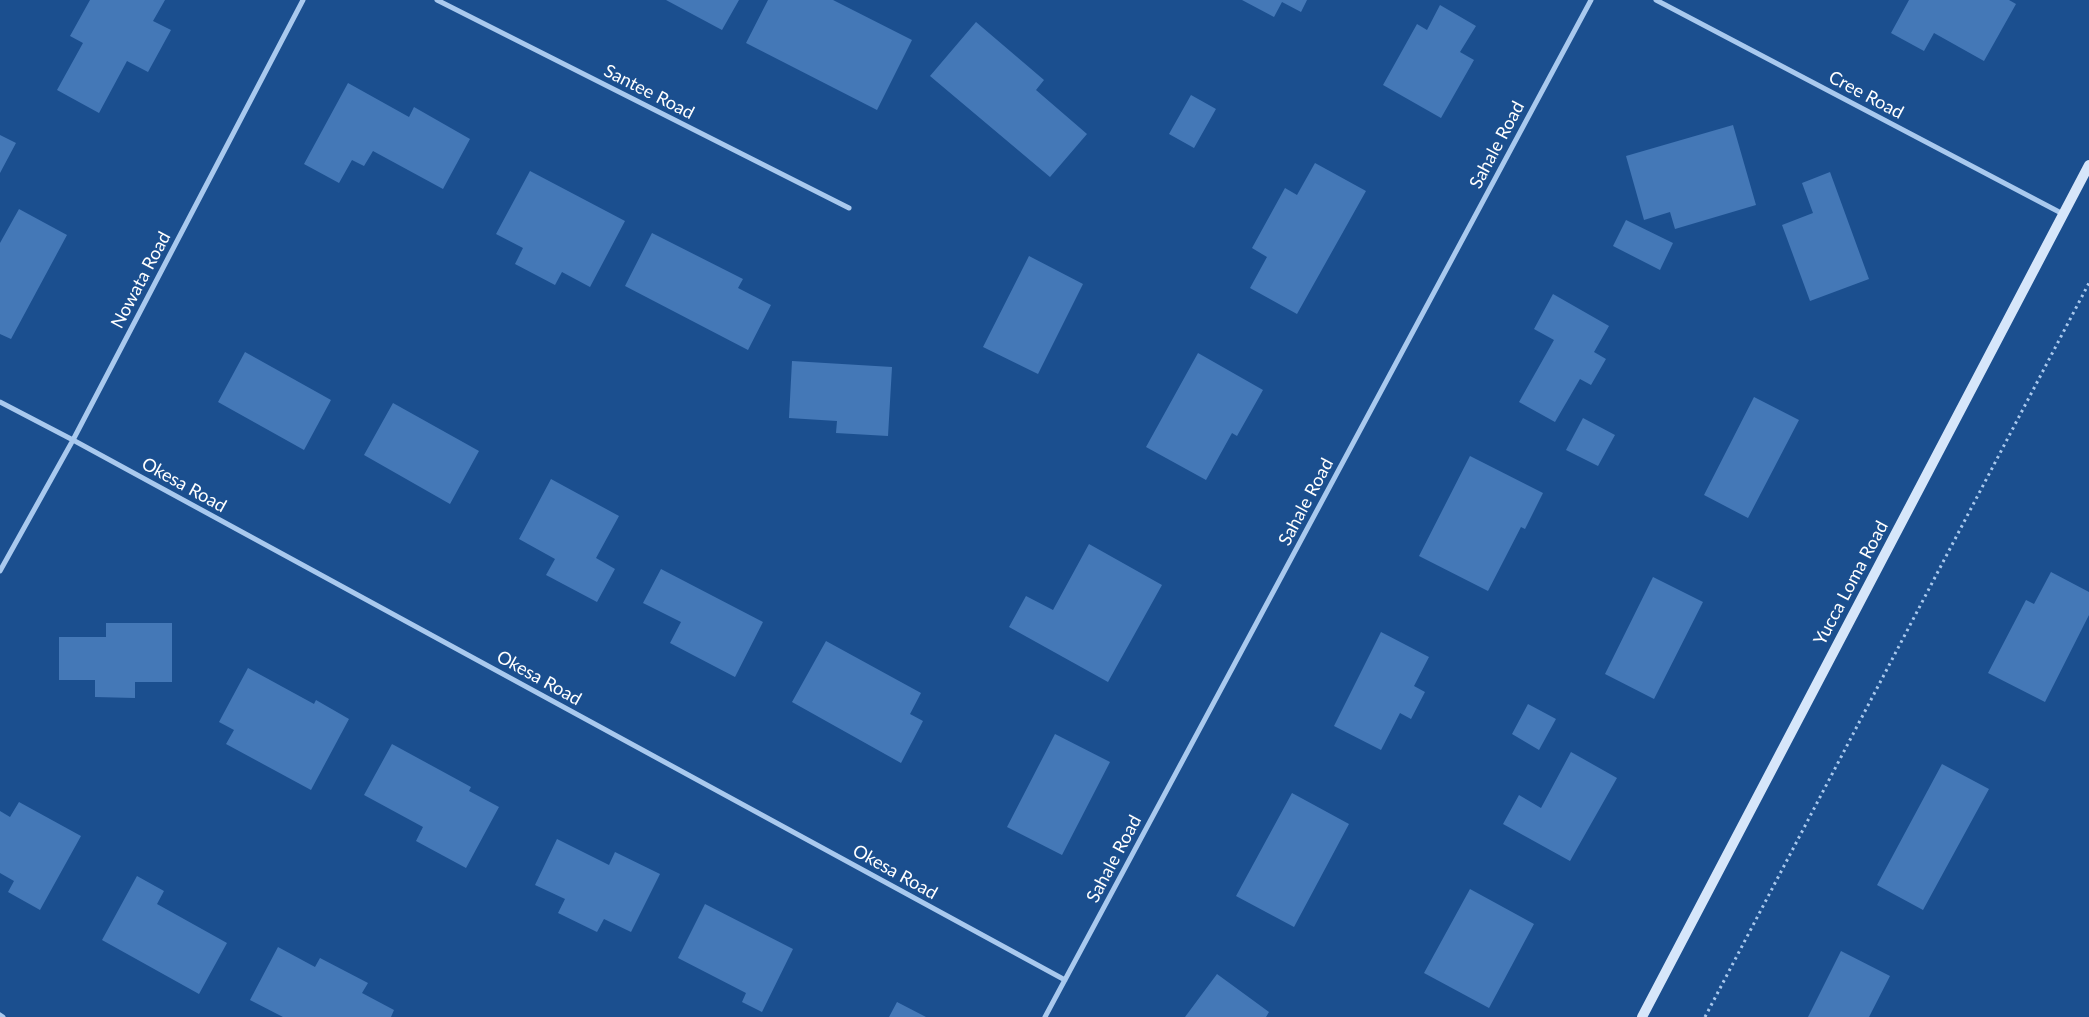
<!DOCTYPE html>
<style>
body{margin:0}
canvas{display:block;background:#1b4f8f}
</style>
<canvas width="2089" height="1017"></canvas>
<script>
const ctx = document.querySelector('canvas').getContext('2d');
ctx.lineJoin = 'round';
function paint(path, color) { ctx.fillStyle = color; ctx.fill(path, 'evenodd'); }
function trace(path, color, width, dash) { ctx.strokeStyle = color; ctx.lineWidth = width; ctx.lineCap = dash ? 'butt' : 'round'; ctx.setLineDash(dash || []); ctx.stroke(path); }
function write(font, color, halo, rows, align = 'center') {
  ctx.font = font + ' Lato,sans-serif'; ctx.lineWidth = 5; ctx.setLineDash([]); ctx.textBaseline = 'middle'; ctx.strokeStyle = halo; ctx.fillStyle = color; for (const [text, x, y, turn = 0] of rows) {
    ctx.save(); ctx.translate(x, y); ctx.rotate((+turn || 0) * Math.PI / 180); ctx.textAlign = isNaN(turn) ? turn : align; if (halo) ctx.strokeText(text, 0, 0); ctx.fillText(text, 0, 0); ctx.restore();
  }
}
paint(new Path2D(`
 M 90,0 L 165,0 L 153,21 L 171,30 L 148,72 L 127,61 L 99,113 L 57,90 L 83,43 L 70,36 Z
 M 666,0 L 739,0 L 722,30 Z
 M 768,0 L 833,0 L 912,40 L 877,110 L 746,43 Z
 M 1242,0 L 1307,0 L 1301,12 L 1282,2 L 1274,17 Z
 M 1909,0 L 2009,0 L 2016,4 L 1984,61 L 1934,33 L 1924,51 L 1891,33 Z
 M 1440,5 L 1476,26 L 1460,52 L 1474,60 L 1441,118 L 1383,85 L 1417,24 L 1427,30 Z
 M 976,22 L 1044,80 L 1036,90 L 1087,134 L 1050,177 L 930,76 Z
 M 348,83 L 409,117 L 414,107 L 470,139 L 443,189 L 373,151 L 364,166 L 352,160 L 339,183 L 304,164 Z
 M 1191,95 L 1216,109 L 1194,148 L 1169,134 Z
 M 1733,125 L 1756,205 L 1675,229 L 1670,212 L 1644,220 L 1626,156 Z
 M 0,135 L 16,143 L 0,173 Z
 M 1315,163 L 1366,191 L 1297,314 L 1250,288 L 1267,257 L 1252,248 L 1285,188 L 1297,195 Z
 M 530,171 L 625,221 L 590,287 L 562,272 L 555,285 L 515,264 L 523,248 L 496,234 Z
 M 1830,172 L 1869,279 L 1810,301 L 1782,225 L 1813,213 L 1802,183 Z
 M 19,209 L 67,235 L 11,339 L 0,334 L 0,243 Z
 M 1626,220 L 1673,243 L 1660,270 L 1613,246 Z
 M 652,233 L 743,279 L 738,288 L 771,305 L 748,350 L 625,286 Z
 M 1029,256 L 1083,284 L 1038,374 L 983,347 Z
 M 1553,294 L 1609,326 L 1594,352 L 1606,359 L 1591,385 L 1580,379 L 1555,422 L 1519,402 L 1554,340 L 1534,329 Z
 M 245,352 L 331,400 L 304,450 L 218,402 Z
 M 1198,353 L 1263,390 L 1237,436 L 1232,433 L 1206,480 L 1146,447 Z
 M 792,361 L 892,367 L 888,436 L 836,433 L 837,421 L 789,418 Z
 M 1754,397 L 1799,420 L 1748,518 L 1704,495 Z
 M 393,403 L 479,451 L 450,504 L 364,455 Z
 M 1583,418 L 1615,435 L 1598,466 L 1566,450 Z
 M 1470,456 L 1543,493 L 1525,529 L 1521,527 L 1488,591 L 1419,556 Z
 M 551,479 L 619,516 L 596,558 L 615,569 L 597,602 L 546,575 L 555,559 L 519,539 Z
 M 1089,544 L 1162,585 L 1108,682 L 1009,627 L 1026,596 L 1053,610 Z
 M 661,569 L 763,622 L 735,677 L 670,643 L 681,622 L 643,603 Z
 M 2051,572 L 2089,592 L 2089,615 L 2045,702 L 1988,673 L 2026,600 L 2034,604 Z
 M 1653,577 L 1703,602 L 1654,699 L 1605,674 Z
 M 106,623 L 172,623 L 172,682 L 135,682 L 135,698 L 95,697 L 95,680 L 59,680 L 59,637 L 106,637 Z
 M 1381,632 L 1429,657 L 1414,686 L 1425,692 L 1411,719 L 1400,713 L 1381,750 L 1334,726 Z
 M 826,641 L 921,693 L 910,714 L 923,721 L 901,763 L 792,702 Z
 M 248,668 L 314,704 L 316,700 L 349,719 L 311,790 L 226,744 L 234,730 L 219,722 Z
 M 1528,704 L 1556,719 L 1539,750 L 1512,734 Z
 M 1055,734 L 1110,762 L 1062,855 L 1007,827 Z
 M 392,744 L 471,787 L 469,791 L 499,807 L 466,868 L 416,841 L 423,827 L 364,795 Z
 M 1571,752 L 1617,778 L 1570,861 L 1503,824 L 1519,795 L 1541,808 Z
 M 1942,764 L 1989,789 L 1923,910 L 1877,885 Z
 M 1292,793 L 1349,824 L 1294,927 L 1236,896 Z
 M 19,802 L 81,836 L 40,910 L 8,892 L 14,881 L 0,873 L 0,811 L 10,817 Z
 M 557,839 L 609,865 L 615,852 L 660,874 L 631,932 L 604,919 L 597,932 L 558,913 L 565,899 L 535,885 Z
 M 137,876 L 164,891 L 157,904 L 227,943 L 199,994 L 102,940 Z
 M 1470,889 L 1534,924 L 1489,1008 L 1424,973 Z
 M 705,904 L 793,949 L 762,1012 L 742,1002 L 746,993 L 678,958 Z
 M 278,947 L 315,967 L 320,958 L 368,983 L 362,993 L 394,1010 L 391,1017 L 283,1017 L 250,1000 Z
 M 1841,951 L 1890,976 L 1869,1017 L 1808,1017 Z
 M 1217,974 L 1269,1012 L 1266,1017 L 1185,1017 Z
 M 897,1002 L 926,1017 L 889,1017 Z`), '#4478b7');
trace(new Path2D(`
 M 1705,1017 L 2089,283`), '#a9c9ee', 3, [2.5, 4]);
trace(new Path2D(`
 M 437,0 L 849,208
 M 1656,0 L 2063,214
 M 0,402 L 73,440 L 1065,980
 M 0,571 L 73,440 L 303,0
 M 0,1015 L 3,1017
 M 1045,1017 L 1591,0`), '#a9c9ee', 5);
trace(new Path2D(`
 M 1642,1017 L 2089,165`), '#d6e6fa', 10);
write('18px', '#fff', '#1b4f8f', [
 ["Santee Road",649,92,27],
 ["Cree Road",1866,95,28],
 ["Sahale Road",1497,145,-62],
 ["Nowata Road",141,280,-62],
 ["Okesa Road",184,485,29],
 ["Sahale Road",1306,502,-62],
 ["Yucca Loma Road",1851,583,-62],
 ["Okesa Road",539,678,29],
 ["Sahale Road",1114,859,-62],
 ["Okesa Road",895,872,29]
]);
</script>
